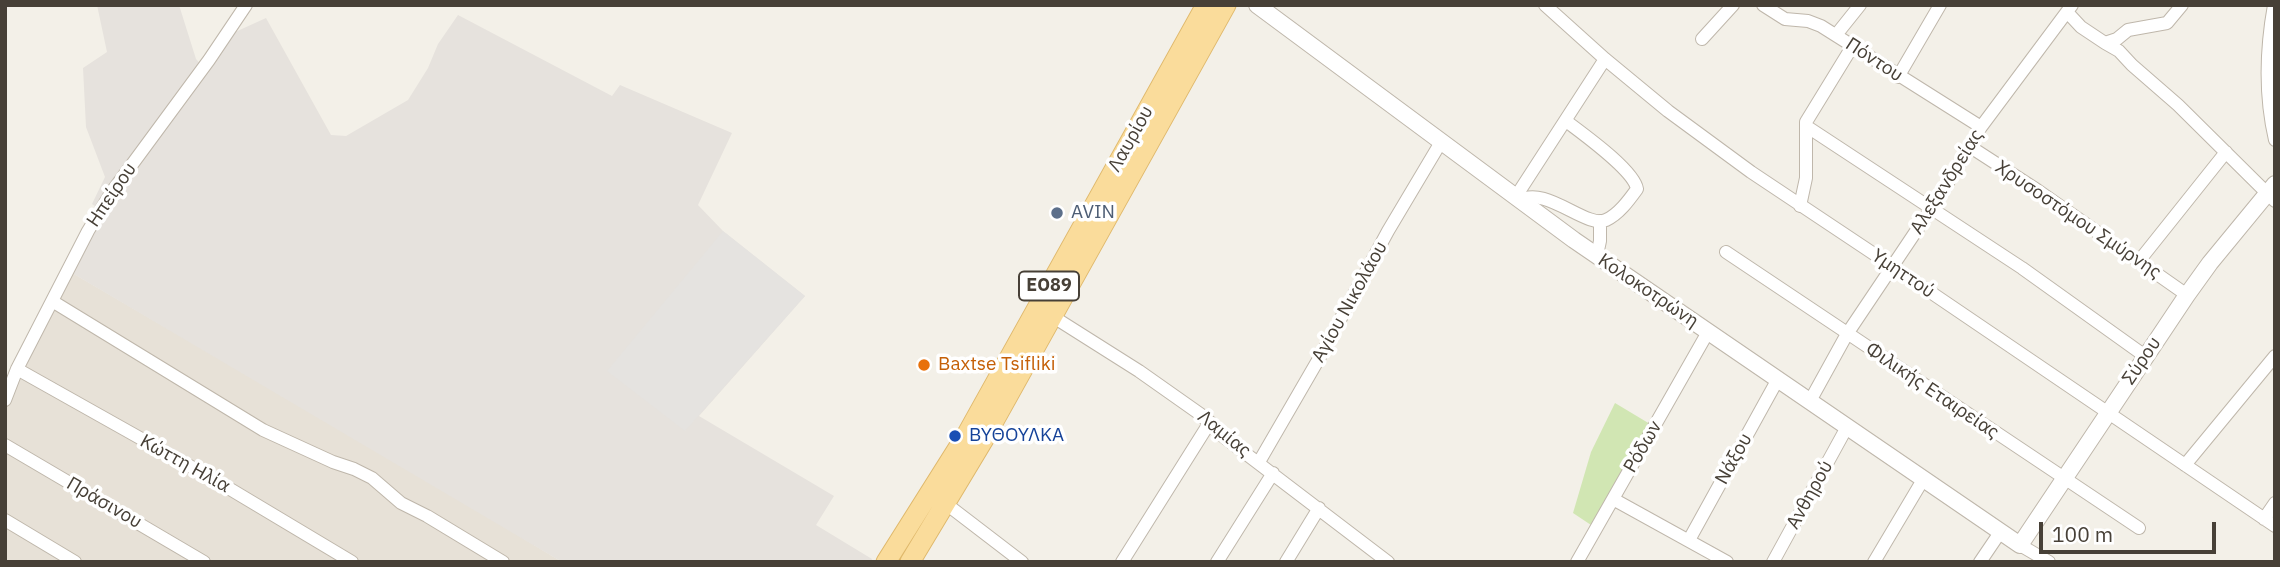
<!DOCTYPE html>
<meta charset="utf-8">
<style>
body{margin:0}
#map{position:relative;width:2280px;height:567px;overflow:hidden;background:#f3f0e8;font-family:"IBM Plex Sans",sans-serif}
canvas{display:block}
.frame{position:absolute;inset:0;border:7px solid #474037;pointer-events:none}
.scale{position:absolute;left:2039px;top:522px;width:177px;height:32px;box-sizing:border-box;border:4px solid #474037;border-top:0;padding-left:9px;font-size:21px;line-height:24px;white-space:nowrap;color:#474037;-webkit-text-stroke:5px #fff;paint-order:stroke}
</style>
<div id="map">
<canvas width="2280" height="567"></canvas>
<div class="frame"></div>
<div class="scale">100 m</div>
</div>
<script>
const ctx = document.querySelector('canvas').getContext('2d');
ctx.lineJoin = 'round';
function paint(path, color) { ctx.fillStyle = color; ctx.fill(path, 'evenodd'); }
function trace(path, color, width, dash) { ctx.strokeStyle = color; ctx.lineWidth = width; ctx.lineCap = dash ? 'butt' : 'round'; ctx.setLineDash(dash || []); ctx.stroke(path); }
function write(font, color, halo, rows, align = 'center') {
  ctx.font = font + ' "IBM Plex Sans",sans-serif'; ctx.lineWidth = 7; ctx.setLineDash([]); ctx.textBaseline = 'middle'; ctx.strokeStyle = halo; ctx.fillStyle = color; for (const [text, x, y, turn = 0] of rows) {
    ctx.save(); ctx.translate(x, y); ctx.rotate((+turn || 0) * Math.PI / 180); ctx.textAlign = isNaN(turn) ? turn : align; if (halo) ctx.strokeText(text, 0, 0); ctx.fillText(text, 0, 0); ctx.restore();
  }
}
paint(new Path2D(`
 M 62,267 L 429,481 L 562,562 L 5,562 L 5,388 L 18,355 Z`), '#e7e1d7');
paint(new Path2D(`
 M 97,5 L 179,5 L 196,59 L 206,70 L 233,33 L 266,18 L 331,135 L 346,136 L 408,100 L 428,68 L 438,44 L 458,15 L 612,96 L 620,85 L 732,133 L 698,205 L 723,231 L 805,296 L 699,416 L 834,496 L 816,525 L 872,559 L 871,562 L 562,562 L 72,273 L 103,212 L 92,204 L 105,177 L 86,127 L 83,68 L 107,52 Z`), '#e6e2dd');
paint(new Path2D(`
 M 1615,403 L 1650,424 L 1591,525 L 1573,513 L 1591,452 Z`), '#d1e6b3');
paint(new Path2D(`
 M 723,231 L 805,296 L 685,431 L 607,371 Z`), '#e5e3e0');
const minor = new Path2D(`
 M 1545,5 L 1605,59 L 1668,111 L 1751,172 L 1892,266 L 2275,526
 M 1763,5 L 1785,19 L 1808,21 L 1821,26 L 1981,127
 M 2274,5 C 2266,49 2265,97 2275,140
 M 2067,12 L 2081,27 L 2105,43 L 2117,39 L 2128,30 L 2167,23 L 2182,5
 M 1836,35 L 1860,5
 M 1702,39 L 1733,5
 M 2105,43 L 2119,51 L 2132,65 L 2178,105 L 2275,201
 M 1898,77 L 1940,5
 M 1806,126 L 2022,268 L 2145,356
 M 1969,146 L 2037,190 L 2187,295
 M 1515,198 L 1605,59
 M 1519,201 C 1545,184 1586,229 1606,220 C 1619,214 1629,200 1637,189 C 1634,170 1583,134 1566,121
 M 1800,206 L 1806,178 L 1806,122 L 1852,47
 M 1726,252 L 2139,528
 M 1597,255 L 1600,241 L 1600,221
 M 2139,261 L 2226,152
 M 52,301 L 263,430 L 333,462 L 354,469 L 372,478 L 401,503 L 427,516 L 503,562
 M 1052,316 L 1139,371 L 1200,414 L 1220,434 L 1388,562
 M 17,369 L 220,483 L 352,562
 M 5,400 L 17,369 L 88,231 L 111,193 L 209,60 L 246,5
 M 1810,401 L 1847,334 L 1943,191 L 1981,127 L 2072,5
 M 5,445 L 204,562
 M 1259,462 L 1321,355 L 1388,231 L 1441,142
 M 2185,465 L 2275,356
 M 1613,499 L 1727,562
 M 945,503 L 1022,562
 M 2264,519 L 2275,503
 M 5,520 L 75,562
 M 1689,540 L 1778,379
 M 2020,545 L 2049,562
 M 1122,562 L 1210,422
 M 1217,562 L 1273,473
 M 1286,562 L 1319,508
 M 1577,562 L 1708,332
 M 1773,562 L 1847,427
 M 1874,562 L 1924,478
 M 1980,562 L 2001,531`);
const tertiary = new Path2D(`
 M 1257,5 L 1574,240 L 2020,545 L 2187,295 L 2210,263 L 2275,184`);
const primary = new Path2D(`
 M 886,562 L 968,432 L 1206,5
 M 910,562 L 984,439 L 1226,5`);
trace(minor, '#bfb7ab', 14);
trace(tertiary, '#bfb7ab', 18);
trace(primary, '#dfb86b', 21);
trace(minor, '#fff', 12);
trace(tertiary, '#fff', 16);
trace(primary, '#fadc9b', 19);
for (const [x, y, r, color] of [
 [1057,213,7,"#5c6f8a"],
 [924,365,7,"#e8710a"],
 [955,436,7,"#1a4fb4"]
]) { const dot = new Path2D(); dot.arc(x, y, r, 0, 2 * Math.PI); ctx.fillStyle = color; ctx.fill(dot); trace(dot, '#fff', 2.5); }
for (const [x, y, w] of [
 [1049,286,60]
]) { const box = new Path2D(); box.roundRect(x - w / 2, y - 14.5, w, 29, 5); ctx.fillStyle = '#fff'; ctx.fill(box); trace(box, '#474037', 2); }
write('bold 18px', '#474037', null, [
 ["ΕΟ89",1049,286]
]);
write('19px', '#474037', '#fff', [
 ["Πόντου",1874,60,33],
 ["Λαυρίου",1131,139,-61],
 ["Αλεξανδρείας",1947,182,-58],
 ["Ηπείρου",112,195,-56],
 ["Χρυσοστόμου Σμύρνης",2078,220,34],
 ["Υμηττού",1903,274,34],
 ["Κολοκοτρώνη",1648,291,34],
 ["Αγίου Νικολάου",1350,302,-61],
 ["Σύρου",2142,361,-56],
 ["Φιλικής Εταιρείας",1932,391,34],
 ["Λαμίας",1224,434,39],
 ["Ρόδων",1643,447,-60],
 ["Νάξου",1734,459,-61],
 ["Κώττη Ηλία",185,464,29],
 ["Ανθηρού",1810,495,-61],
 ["Πράσινου",104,503,30]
]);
write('19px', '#4e5e75', '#fff', [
 ["AVIN",1071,213]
], 'left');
write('19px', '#c56008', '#fff', [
 ["Baxtse Tsifliki",938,365]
], 'left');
write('19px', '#164399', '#fff', [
 ["ΒΥΘΟΥΛΚΑ",969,436]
], 'left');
</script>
